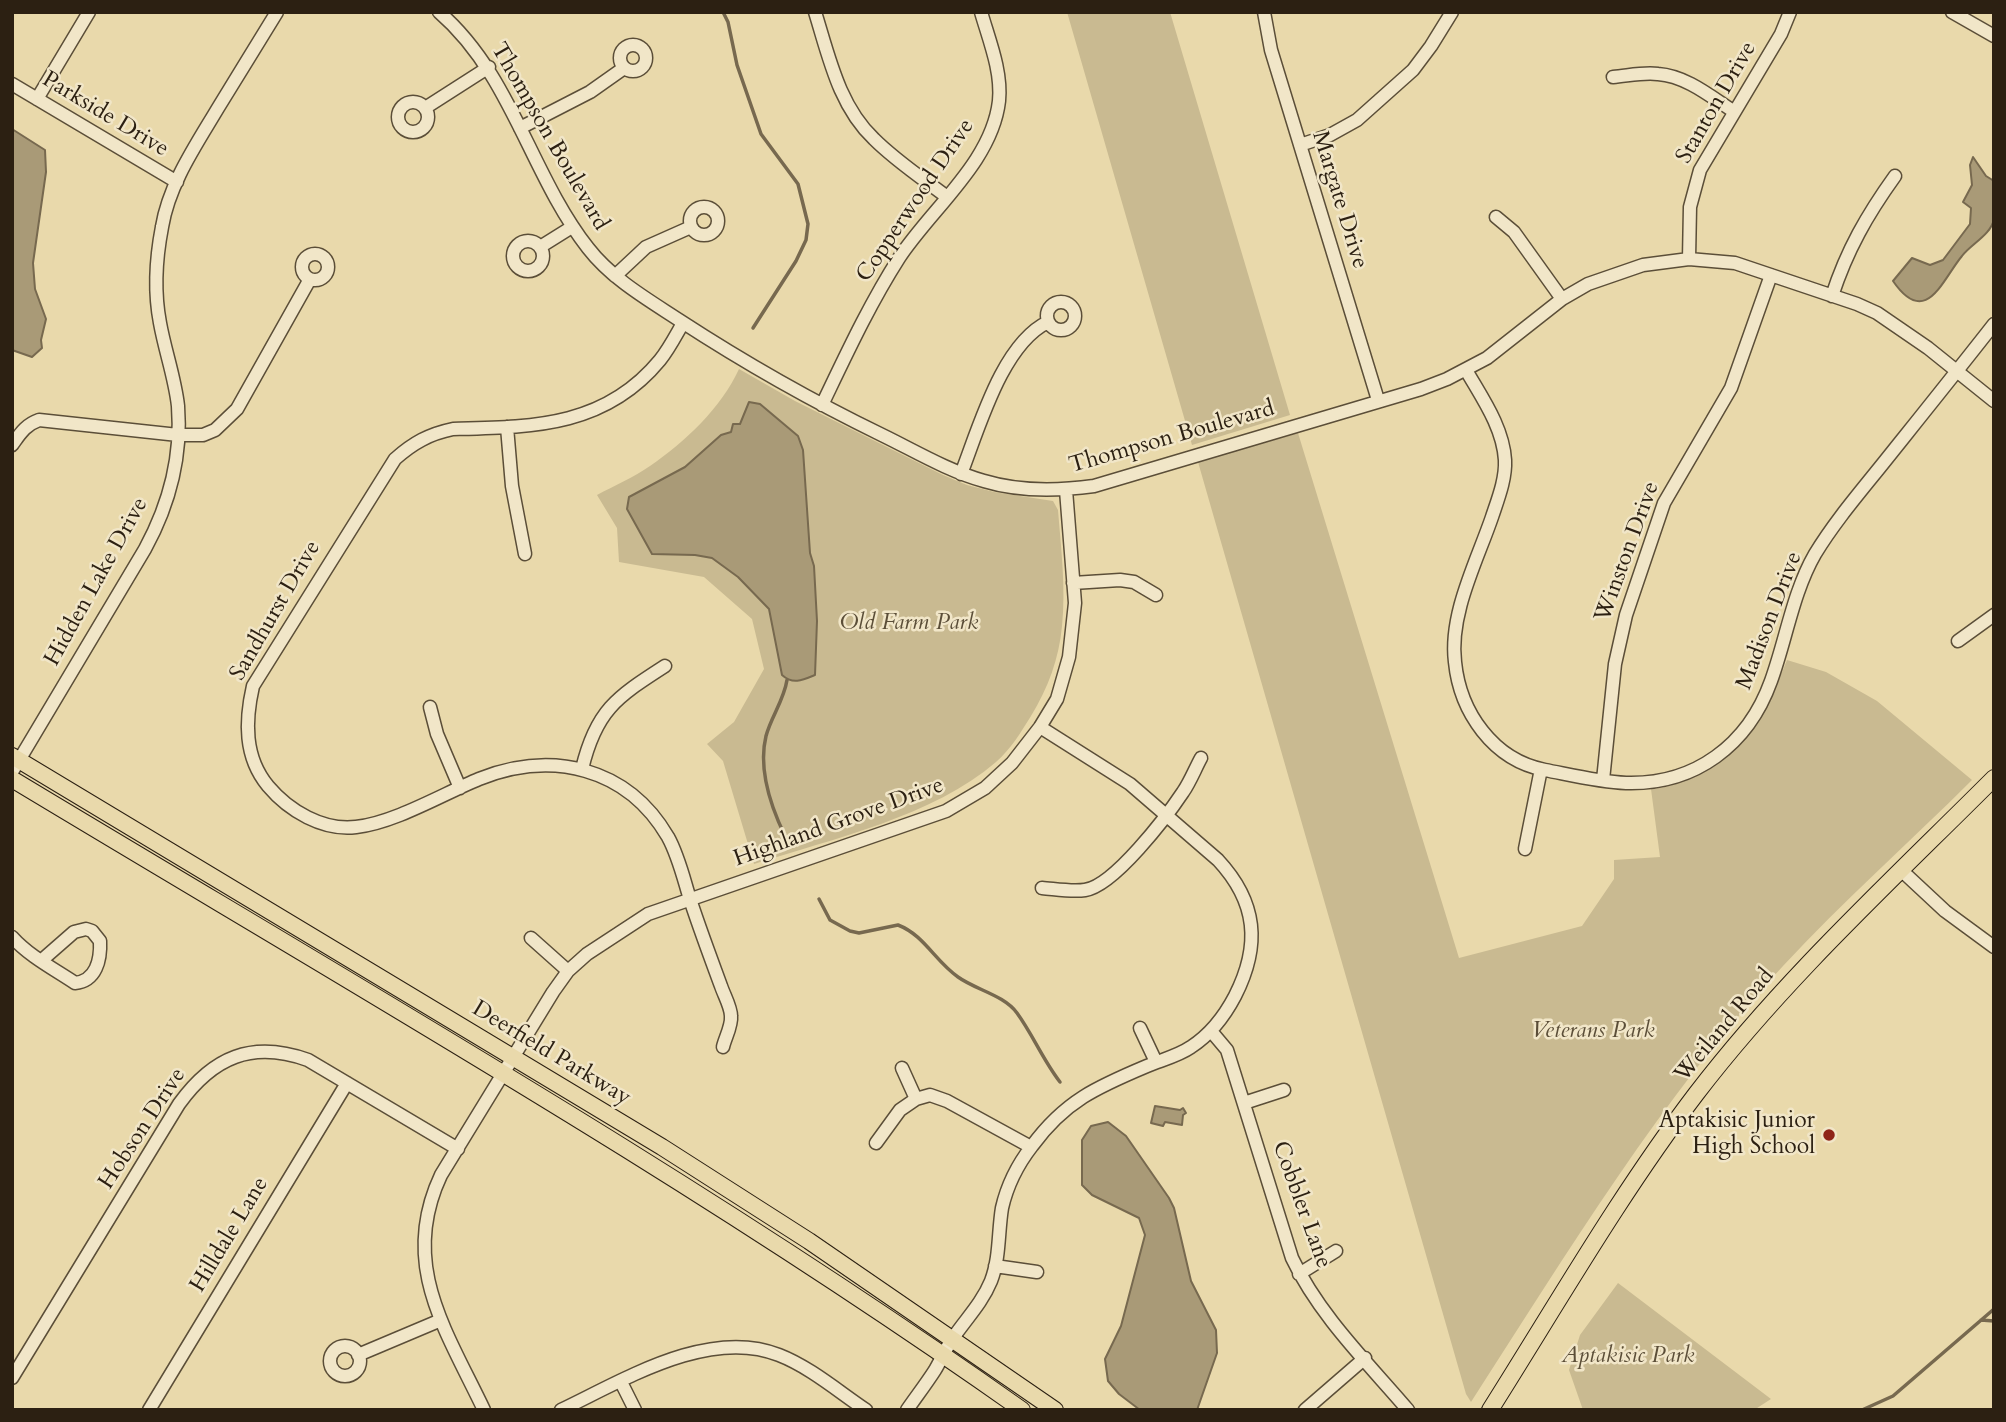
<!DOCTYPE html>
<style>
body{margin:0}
#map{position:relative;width:2006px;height:1422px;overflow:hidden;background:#e9d9ab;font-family:Cardo,serif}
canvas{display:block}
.frame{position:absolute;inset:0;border:14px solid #2c2012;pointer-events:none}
</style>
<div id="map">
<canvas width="2006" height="1422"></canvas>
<div class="frame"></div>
</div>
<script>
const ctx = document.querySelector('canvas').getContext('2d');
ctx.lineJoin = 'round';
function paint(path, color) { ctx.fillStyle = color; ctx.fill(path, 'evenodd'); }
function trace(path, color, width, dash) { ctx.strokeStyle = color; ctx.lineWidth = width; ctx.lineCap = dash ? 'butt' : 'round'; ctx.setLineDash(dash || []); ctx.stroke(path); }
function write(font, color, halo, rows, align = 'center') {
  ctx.font = font + ' Cardo,serif'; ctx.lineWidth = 5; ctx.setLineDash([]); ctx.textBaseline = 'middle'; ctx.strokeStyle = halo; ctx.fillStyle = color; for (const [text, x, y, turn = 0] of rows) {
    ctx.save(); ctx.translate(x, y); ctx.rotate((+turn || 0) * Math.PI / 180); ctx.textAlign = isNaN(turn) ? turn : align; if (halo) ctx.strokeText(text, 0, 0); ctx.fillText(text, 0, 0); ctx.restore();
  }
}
paint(new Path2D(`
 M 1067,12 L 1170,12 L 1290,415 L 1192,445 Z
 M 739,369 L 795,401 L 943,475 L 967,485 L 994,492 L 1053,501 L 1058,510 C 1061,548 1066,588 1062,626 C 1059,659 1048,688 1031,716 C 1021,732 1011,749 996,762 C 934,816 832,839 754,864 L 723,761 L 707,744 L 734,722 L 764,669 L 752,619 L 704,577 L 619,562 L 617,528 L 597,495 C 614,486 634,477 650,466 C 685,442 721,408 739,369 Z
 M 1298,433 L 1459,958 L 1582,926 L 1614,879 L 1614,860 L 1660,857 L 1651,789 C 1668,788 1682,782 1697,775 C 1750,749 1766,712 1787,660 L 1826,672 L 1877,701 L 1972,780 C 1910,842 1843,901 1783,966 C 1661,1097 1568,1252 1471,1402 L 1466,1394 L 1198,462 Z
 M 1618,1283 L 1771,1399 L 1754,1410 L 1583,1410 L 1569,1370 L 1580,1335 Z`), '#c9ba91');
const water = new Path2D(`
 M 12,129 L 45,150 L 46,172 L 33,263 L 35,289 L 46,319 L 41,340 L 42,348 L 32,357 L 12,350 Z
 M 1973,157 L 1986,176 L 1994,181 C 1994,193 1996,208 1994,219 C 1991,235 1971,244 1962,256 C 1942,280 1926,329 1893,281 L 1912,258 L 1930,265 L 1943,260 L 1970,224 L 1971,208 L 1963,202 L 1972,185 L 1970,165 Z
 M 749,402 L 760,404 L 798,436 L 803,450 L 810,553 L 814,566 L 817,621 L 815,675 C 803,680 793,685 782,675 L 769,609 L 738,577 L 712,558 L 695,555 L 652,554 L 627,509 L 629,497 L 685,467 L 721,435 L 731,432 L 733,424 L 740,424 Z
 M 1155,1106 L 1180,1110 L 1183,1108 L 1186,1113 L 1183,1115 L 1182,1125 L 1165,1122 L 1163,1126 L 1151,1123 Z
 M 1108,1122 L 1126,1136 L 1169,1198 L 1174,1208 L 1191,1281 L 1216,1330 L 1217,1353 L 1197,1410 L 1140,1410 L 1119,1394 L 1108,1381 L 1105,1359 L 1121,1326 L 1145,1235 L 1139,1218 L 1092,1195 L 1082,1185 L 1082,1140 L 1091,1126 Z`);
paint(water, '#a99a77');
trace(water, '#77694f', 2);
trace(new Path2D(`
 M 723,12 L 728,22 L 737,65 L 761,134 L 798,184 L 808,224 L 806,240 L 796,261 L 753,328
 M 785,836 C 771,807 758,769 766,736 C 771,717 784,700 787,680
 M 819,899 L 830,920 L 850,931 L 859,933 L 898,925 C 924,935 935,961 958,977 C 976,990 1004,995 1017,1013 C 1033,1035 1043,1060 1060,1082
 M 1981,1320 L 1994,1321
 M 1862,1410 L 1893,1396 L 1994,1309`), '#77694f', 3.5);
const minor = new Path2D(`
 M 439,12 C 512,75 530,174 588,248 C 612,279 647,299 679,320 C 745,363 812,401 882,435 C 915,451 948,471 984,481 C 1020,492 1057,491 1094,486 L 1421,389 L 1447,379 L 1487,358 L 1562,299 L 1588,284 L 1643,265 L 1689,259 L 1735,263 L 1857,304 L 1877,313 L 1928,348 L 1994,401
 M 815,12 C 829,57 839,106 874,139 C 896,161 922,178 947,197
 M 1264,12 L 1271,50 L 1378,400
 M 1952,12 L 1994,36
 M620 58a13 13 0 1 1 26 0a13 13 0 1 1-26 0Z
 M 1613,77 C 1627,76 1643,72 1658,74 C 1686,76 1710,96 1733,111
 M 12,84 L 177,182
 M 37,99 L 89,12
 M398 117a15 15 0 1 1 30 0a15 15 0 1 1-30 0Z
 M 425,108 L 489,67
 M 520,128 L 590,92 L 624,68
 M 1300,145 L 1330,135 L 1357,120 L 1413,70 L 1431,46 L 1452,12
 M690 221a14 14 0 1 1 28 0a14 14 0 1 1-28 0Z
 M 1496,217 L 1514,232 L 1562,299
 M513 256a15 15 0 1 1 30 0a15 15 0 1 1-30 0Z
 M 540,247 L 572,227
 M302 267a13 13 0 1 1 26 0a13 13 0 1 1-26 0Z
 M 1689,259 L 1690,207 L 1700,170 L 1781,34 L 1790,12
 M 615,276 L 646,247 L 691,227
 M 1832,296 C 1847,250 1867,215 1895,176
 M1047 316a14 14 0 1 1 28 0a14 14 0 1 1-28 0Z
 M 683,323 C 676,335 669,349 660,360 C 605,427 533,427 453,429 C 429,434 413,443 395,459 L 253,686 C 245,721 244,757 268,786 C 289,811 323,831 356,827 C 394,823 443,794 479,779 C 552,750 627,767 668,837 C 678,855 683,876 689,896 C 699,927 710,956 721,986 C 724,995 731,1007 731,1016 C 732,1026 725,1038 723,1047
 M 1466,370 C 1482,398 1503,427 1505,460 C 1506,479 1498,499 1492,517 C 1477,561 1449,614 1455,662 C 1460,712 1493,760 1545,770 C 1571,775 1599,782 1626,783 C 1695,785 1748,745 1771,681 C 1786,640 1793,592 1815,554 C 1835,521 1861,491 1885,461 C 1921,416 1958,370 1994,324
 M 822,405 C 846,355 869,305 899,258 C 931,209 992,162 999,101 C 1002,71 989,40 981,12
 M 507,427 L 512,486 L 525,554
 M 12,445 C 20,434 25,425 39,420 L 178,435 L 203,435 L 215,430 L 237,409 L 310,279
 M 961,474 C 979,428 1002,344 1048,322
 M 1073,583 L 1120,580 L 1134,582 L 1156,595
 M 1958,641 L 1994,615
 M 430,707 L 437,734 L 460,788
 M 582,769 C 596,710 617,697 665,666
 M 12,772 L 145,549 C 169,505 182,457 178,406 C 175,378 165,351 160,323 C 154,292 156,258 162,227 C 169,184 196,145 218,108 C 238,76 257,44 277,12
 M 1603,780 L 1615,664 L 1626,615 L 1664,503 L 1731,388 L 1771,275
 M 1525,849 L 1541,769
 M 1901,870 L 1945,911 L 1994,947
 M 1042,888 C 1055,889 1072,892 1085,890 C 1114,886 1167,816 1183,792 C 1190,782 1195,769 1201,758
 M 12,937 C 29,956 54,969 75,983 C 96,981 101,960 100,941 L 92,931 L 86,929 L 74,932 L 42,960
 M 531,938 L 568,971
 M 1140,1028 L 1156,1062
 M 1211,1031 L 1227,1050 L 1292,1258 C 1319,1315 1367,1362 1408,1410
 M 902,1068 L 916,1099
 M 1244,1103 L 1284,1090
 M 876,1143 L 900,1110 L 916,1099 L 930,1095 L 947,1101 L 1031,1147
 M 995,1266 L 1037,1272
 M 1299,1274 L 1336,1251
 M330 1361a15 15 0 1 1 30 0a15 15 0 1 1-30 0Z
 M 358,1355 L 441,1320
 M 12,1378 L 179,1104 C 213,1057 252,1040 308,1060 L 458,1149
 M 621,1382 L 635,1410
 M 149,1410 L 347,1083
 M 484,1410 C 446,1330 399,1264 441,1175 L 553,992 L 568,971 L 587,954 L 648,914 L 946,811 L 985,788 L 1012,763 L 1040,727 L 1057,699 L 1069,657 L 1075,603 L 1066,490
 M 561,1410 C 624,1380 709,1327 779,1355 C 810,1367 839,1392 866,1410
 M 907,1410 C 916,1397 926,1384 935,1370 C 941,1360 946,1348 953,1338 C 966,1319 982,1303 991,1281 C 1000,1258 998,1232 1002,1208 C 1007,1186 1018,1164 1032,1146 C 1065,1101 1097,1087 1147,1066 C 1161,1060 1178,1056 1191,1047 C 1211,1034 1224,1017 1235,996 C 1261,945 1257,902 1218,860 L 1130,784 L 1040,727
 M 1305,1410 L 1365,1358`);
const major = new Path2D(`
 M 12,756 L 662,1147 L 809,1241 L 1055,1410
 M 12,779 C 352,984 698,1181 1022,1410
 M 1490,1410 C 1557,1304 1620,1194 1696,1094 C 1784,979 1892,880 1994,778`);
trace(minor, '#5b4e38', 15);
trace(major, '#2c2012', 18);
trace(minor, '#f1e6c8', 12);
trace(major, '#e9d9ab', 16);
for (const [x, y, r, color] of [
 [1829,1135,7,"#8f2418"]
]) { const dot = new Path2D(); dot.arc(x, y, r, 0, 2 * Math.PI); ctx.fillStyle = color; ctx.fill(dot); trace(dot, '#f1e6c8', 2.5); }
write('23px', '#2c2012', '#f1e6c8', [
 ["Stanton Drive",1717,103,-60],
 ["Parkside Drive",105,115,31],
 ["Thompson Boulevard",549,137,60],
 ["Margate Drive",1339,200,73],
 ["Copperwood Drive",916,201,-56],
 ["Thompson Boulevard",1172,438,-16],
 ["Winston Drive",1628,552,-70],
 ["Hidden Lake Drive",97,582,-61],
 ["Sandhurst Drive",276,611,-60],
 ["Madison Drive",1770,621,-69],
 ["Highland Grove Drive",839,823,-20],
 ["Weiland Road",1725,1026,-50],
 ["Deerfield Parkway",551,1054,31],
 ["Hobson Drive",143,1129,-57],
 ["Cobbler Lane",1301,1205,70],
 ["Hilldale Lane",230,1235,-59]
]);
write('italic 23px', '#5b4e38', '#f1e6c8', [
 ["Old Farm Park",909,624],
 ["Veterans Park",1593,1032],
 ["Aptakisic Park",1628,1357]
]);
write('23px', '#2c2012', '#f1e6c8', [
 ["Aptakisic Junior",1815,1122],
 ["High School",1815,1148]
], 'right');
</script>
